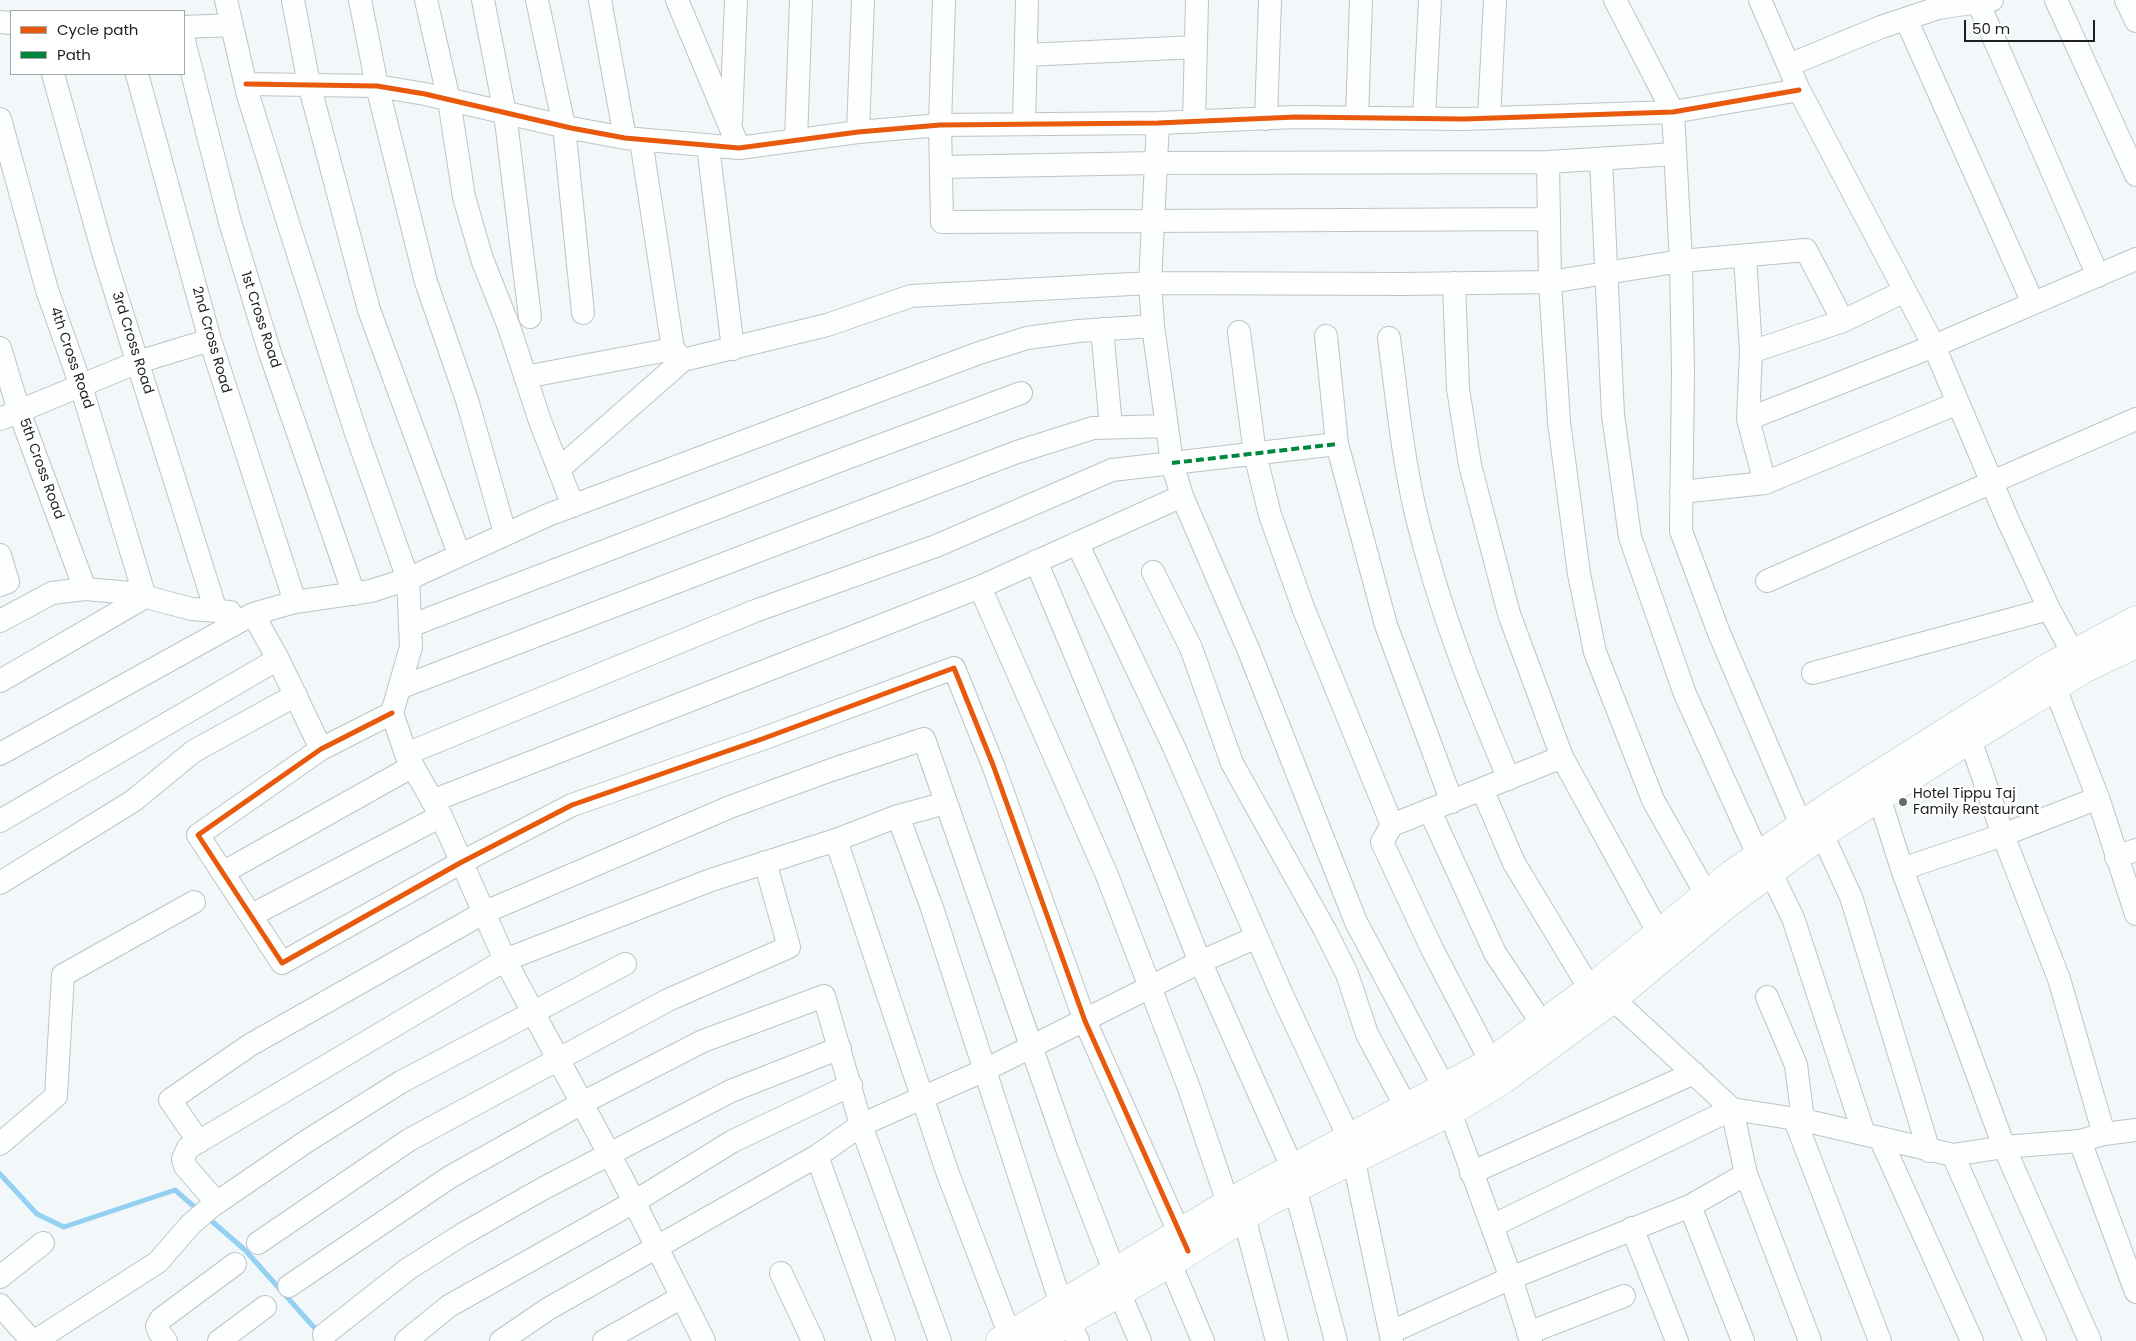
<!DOCTYPE html>
<style>
body{margin:0}
#map{position:relative;width:2136px;height:1341px;overflow:hidden;background:#f2f7fa;font-family:Poppins,sans-serif}
canvas{display:block}
.legend{position:absolute;left:10px;top:10px;width:175px;height:65px;box-sizing:border-box;background:#fff;border:1px solid #a5a6a7;margin:0;padding:6px 9px;list-style:none;font-size:15px;color:#1d2022}
.legend li{display:flex;align-items:center;gap:10px;height:25px}
.legend b{width:25px;border:1px solid #a5a6a7}
.scale{position:absolute;left:1964px;top:20px;width:131px;height:22px;box-sizing:border-box;border:2px solid #1d2022;border-top:0;padding-left:6px;font-size:15px;line-height:18px;white-space:nowrap;color:#1d2022;-webkit-text-stroke:4px #fff;paint-order:stroke}
</style>
<div id="map">
<canvas width="2136" height="1341"></canvas>
<ul class="legend">
<li><b style="height:6px;background:#e8590c"></b>Cycle path</li>
<li><b style="height:6px;background:#00873e"></b>Path</li>
</ul>
<div class="scale">50 m</div>
</div>
<script>
const ctx = document.querySelector('canvas').getContext('2d');
ctx.lineJoin = 'round';
function trace(path, color, width, dash) { ctx.strokeStyle = color; ctx.lineWidth = width; ctx.lineCap = dash ? 'butt' : 'round'; ctx.setLineDash(dash || []); ctx.stroke(path); }
function write(font, color, halo, rows, align = 'center') {
  ctx.font = font + ' Poppins,sans-serif'; ctx.lineWidth = 4.5; ctx.setLineDash([]); ctx.textBaseline = 'middle'; ctx.strokeStyle = halo; ctx.fillStyle = color; for (const [text, x, y, turn = 0] of rows) {
    ctx.save(); ctx.translate(x, y); ctx.rotate((+turn || 0) * Math.PI / 180); ctx.textAlign = isNaN(turn) ? turn : align; if (halo) ctx.strokeText(text, 0, 0); ctx.fillText(text, 0, 0); ctx.restore();
  }
}
trace(new Path2D(`
 M 0,1174 L 37,1214 L 64,1227 L 175,1190 L 198,1210
 M 207,1217 L 245,1250 L 319,1333`), '#94d0f2', 5);
const minor = new Path2D(`
 M 226,0 L 248,95 L 290,229 L 355,430 L 408,579 L 411,647 L 392,713 L 406,754 L 441,816 L 505,960 L 621,1176 L 704,1341
 M 293,0 L 309,84 L 369,310 L 459,554
 M 360,0 L 377,86 L 426,282 L 467,400 L 505,533
 M 426,0 L 449,100 L 464,197 L 482,259 L 509,327 L 540,421 L 573,506
 M 483,0 L 505,113 L 530,317
 M 537,0 L 564,126 L 583,313
 M 600,0 L 625,138
 M 677,0 L 739,148
 M 944,0 L 940,125 L 942,222 L 1549,219
 M 1615,0 L 1673,112 L 1681,261 L 1683,372 L 1681,531 L 1719,633 L 1801,825 L 1822,834 L 1851,897 L 1929,1151
 M 1760,0 L 1799,90 L 1934,346 L 2007,518 L 2049,609 L 2081,668
 M 2056,0 L 2136,175
 M 2126,0 L 2136,21
 M 1978,2 L 2098,276
 M 1906,19 L 2033,303
 M 0,22 L 11,23
 M 184,27 L 232,25
 M 184,41 L 230,222 L 269,350 L 354,594
 M 1026,55 L 1196,47
 M 1789,65 L 1881,27 L 1938,8 L 1992,0
 M 53,74 L 104,256 L 216,611
 M 137,74 L 210,340 L 295,602
 M 246,84 L 377,86 L 425,94 L 571,128 L 625,138 L 739,148 L 858,132 L 940,125 L 1158,123 L 1296,117 L 1464,119 L 1673,112 L 1799,90
 M 1357,118 L 1361,0
 M 1424,118 L 1430,0
 M 1489,118 L 1495,0
 M 0,119 L 47,290 L 81,386 L 145,597 L 0,681
 M 1266,119 L 1270,0
 M 731,121 L 736,0
 M 1194,122 L 1197,0
 M 1158,123 L 1150,283 L 1153,326 L 1172,463 L 1182,496 L 1249,651 L 1356,922 L 1444,1087 L 1450,1112 L 1511,1278 L 1531,1341
 M 1024,124 L 1027,0
 M 858,132 L 863,0
 M 641,140 L 673,349
 M 796,140 L 801,0
 M 708,146 L 733,349
 M 1601,159 L 1613,415 L 1630,537 L 1685,694 L 1759,857 L 1776,883 L 1793,918 L 1864,1134
 M 1548,162 L 1550,282 L 1559,422 L 1579,574 L 1595,652 L 1653,800 L 1706,894 L 1720,901
 M 941,167 L 1156,163 L 1548,162 L 1675,154
 M 1745,256 L 1751,352 L 1748,419 L 1765,483
 M 1454,283 L 1458,389 L 1470,465 L 1509,614 L 1562,757 L 1659,934 L 1669,944
 M 1102,329 L 1111,427
 M 1239,332 L 1255,454 L 1270,515 L 1304,610 L 1392,825
 M 1326,336 L 1337,444 L 1386,625 L 1452,802
 M 1389,338 C 1397,398 1403,463 1418,522 C 1440,611 1473,695 1509,779
 M 0,348 L 19,411 L 85,589
 M 1751,352 L 1843,321 L 1905,291
 M 525,377 L 673,349 L 682,359
 M 0,419 L 138,362 L 210,340
 M 1748,419 L 1934,346 L 2136,259
 M 559,469 L 683,360 L 827,325 L 911,296 L 1150,283 L 1402,284 L 1550,282 L 1681,261 L 1806,250 L 1843,321
 M 1681,492 L 1765,483 L 1958,403
 M 1077,543 L 1173,745 L 1283,997 L 1349,1138 L 1392,1341
 M 0,555 L 8,582 L 0,585
 M 1036,561 L 1131,788 L 1196,952 L 1292,1167
 M 1153,572 L 1191,648 L 1232,763 L 1325,930 L 1347,974 L 1367,1034 L 1414,1122
 M 1767,581 L 2136,419
 M 980,587 L 1106,873 L 1189,1088 L 1228,1203 L 1244,1217 L 1277,1341
 M 253,614 L 278,659 L 321,749
 M 0,621 L 52,593 L 85,589 L 131,593 L 192,609 L 230,612
 M 410,626 L 836,462 L 1021,393
 M 2046,672 L 2055,688 L 2098,798 L 2136,914
 M 1813,673 L 2049,609
 M 399,688 L 1017,452 L 1093,428 L 1167,426
 M 392,713 L 321,749 L 198,835 L 282,963 L 460,863 L 572,805 L 762,739 L 954,668 L 993,765 L 1085,1021 L 1186,1248
 M 1962,725 L 1970,739 L 2003,835 L 2059,979 L 2104,1134
 M 0,754 L 253,614 L 295,602 L 371,591 L 408,579 L 548,515 L 979,353 L 1027,338 L 1078,331 L 1153,326
 M 406,754 L 755,611 L 936,546 L 1112,470 L 1337,444
 M 1872,784 L 1879,797 L 1902,869 L 2004,1147 L 2090,1341
 M 1482,789 L 1514,863 L 1590,989 L 1613,999 L 1732,1109 L 1803,1120 L 1953,1155 L 2004,1147 L 2080,1141 L 2104,1134 L 2136,1130
 M 432,801 L 980,587 L 1182,496
 M 1430,811 L 1495,953 L 1543,1025 L 1555,1036
 M 898,816 L 932,908 L 1061,1304 L 1078,1341
 M 0,821 L 278,659
 M 836,840 L 948,1174 L 1012,1341
 M 2116,857 L 2136,850
 M 1902,869 L 2003,835 L 2098,798
 M 224,872 L 413,766
 M 0,883 L 133,801 L 194,751 L 296,695
 M 252,915 L 441,816
 M 1767,997 L 1796,1065 L 1803,1120
 M 1502,1076 L 1491,1062 L 1432,949 L 1382,842 L 1392,825 L 1562,757
 M 1795,1120 L 1880,1341
 M 1880,1138 L 1972,1341
 M 2080,1141 L 2136,1292
 M 199,1142 L 170,1100 L 250,1045 L 483,913 L 730,807 L 831,770 L 924,739 L 1067,1149 L 1115,1273 L 1119,1292 L 1140,1341
 M 0,1144 L 56,1096 L 63,975 L 194,902
 M 1953,1155 L 2035,1341
 M 817,1156 L 884,1341
 M 1471,1173 L 1694,1073
 M 1295,1188 L 1336,1341
 M 217,1203 L 185,1166 L 183,1159 L 188,1148 L 505,960 L 711,880 L 836,840 L 898,816 L 946,803
 M 1690,1206 L 1743,1341
 M 1492,1226 L 1732,1109 L 1746,1174 L 1810,1341
 M 1632,1228 L 1677,1341
 M 258,1243 L 409,1140 L 668,1000 L 789,947 L 765,862
 M 1160,1249 L 1170,1263 L 1203,1341
 M 781,1273 L 813,1341
 M 0,1277 L 43,1243
 M 289,1286 L 450,1177 L 582,1103 L 703,1041 L 824,996 L 861,1125 L 940,1341
 M 0,1305 L 32,1341
 M 1391,1332 L 1511,1278 L 1690,1206 L 1746,1174
 M 1528,1333 L 1624,1296
 M 324,1335 L 408,1269 L 463,1234 L 544,1188 L 731,1091 L 840,1048
 M 35,1341 L 158,1262 L 190,1225 L 212,1206 L 307,1141 L 401,1082 L 625,964
 M 166,1341 L 159,1332 L 157,1326 L 161,1319 L 235,1264
 M 219,1341 L 265,1307
 M 406,1341 L 449,1306 L 634,1202 L 733,1141 L 851,1085
 M 501,1341 L 548,1309 L 817,1156 L 861,1125 L 985,1070 L 1200,962 L 1257,937
 M 604,1341 L 682,1297`);
const major = new Path2D(`
 M 1000,1341 L 1244,1194 L 1491,1062 L 1590,989 L 1732,874 L 1837,801 L 2045,669 L 2136,620
 M 1036,1341 L 1170,1263 L 1268,1202 L 1450,1112 L 1504,1079 L 1613,999 L 1727,904 L 1822,834 L 1970,739 L 2082,670 L 2136,644`);
trace(minor, '#bfc3c5', 24);
trace(major, '#bfc3c5', 29);
trace(minor, '#fdfefe', 22);
trace(major, '#fdfefe', 28);
trace(new Path2D(`
 M 1172,463 L 1337,444`), '#00873e', 4, [8, 4]);
trace(new Path2D(`
 M 246,84 L 377,86 L 425,94 L 571,128 L 625,138 L 739,148 L 858,132 L 940,125 L 1158,123 L 1296,117 L 1464,119 L 1673,112 L 1799,90
 M 392,713 L 321,749 L 198,835 L 282,963 L 460,863 L 572,805 L 762,739 L 954,668 L 993,765 L 1085,1021 L 1188,1251`), '#e8590c', 5);
for (const [x, y, r, color] of [
 [1903,802,5,"#686b6e"]
]) { const dot = new Path2D(); dot.arc(x, y, r, 0, 2 * Math.PI); ctx.fillStyle = color; ctx.fill(dot); trace(dot, '#fff', 2); }
write('14px', '#1d2022', '#fff', [
 ["1st Cross Road",260,320,72],
 ["2nd Cross Road",211,340,74],
 ["3rd Cross Road",132,343,72],
 ["4th Cross Road",71,358,71],
 ["5th Cross Road",41,469,70]
]);
write('14px', '#1d2022', '#fff', [
 ["Hotel Tippu Taj",1913,794],
 ["Family Restaurant",1913,810]
], 'left');
</script>
